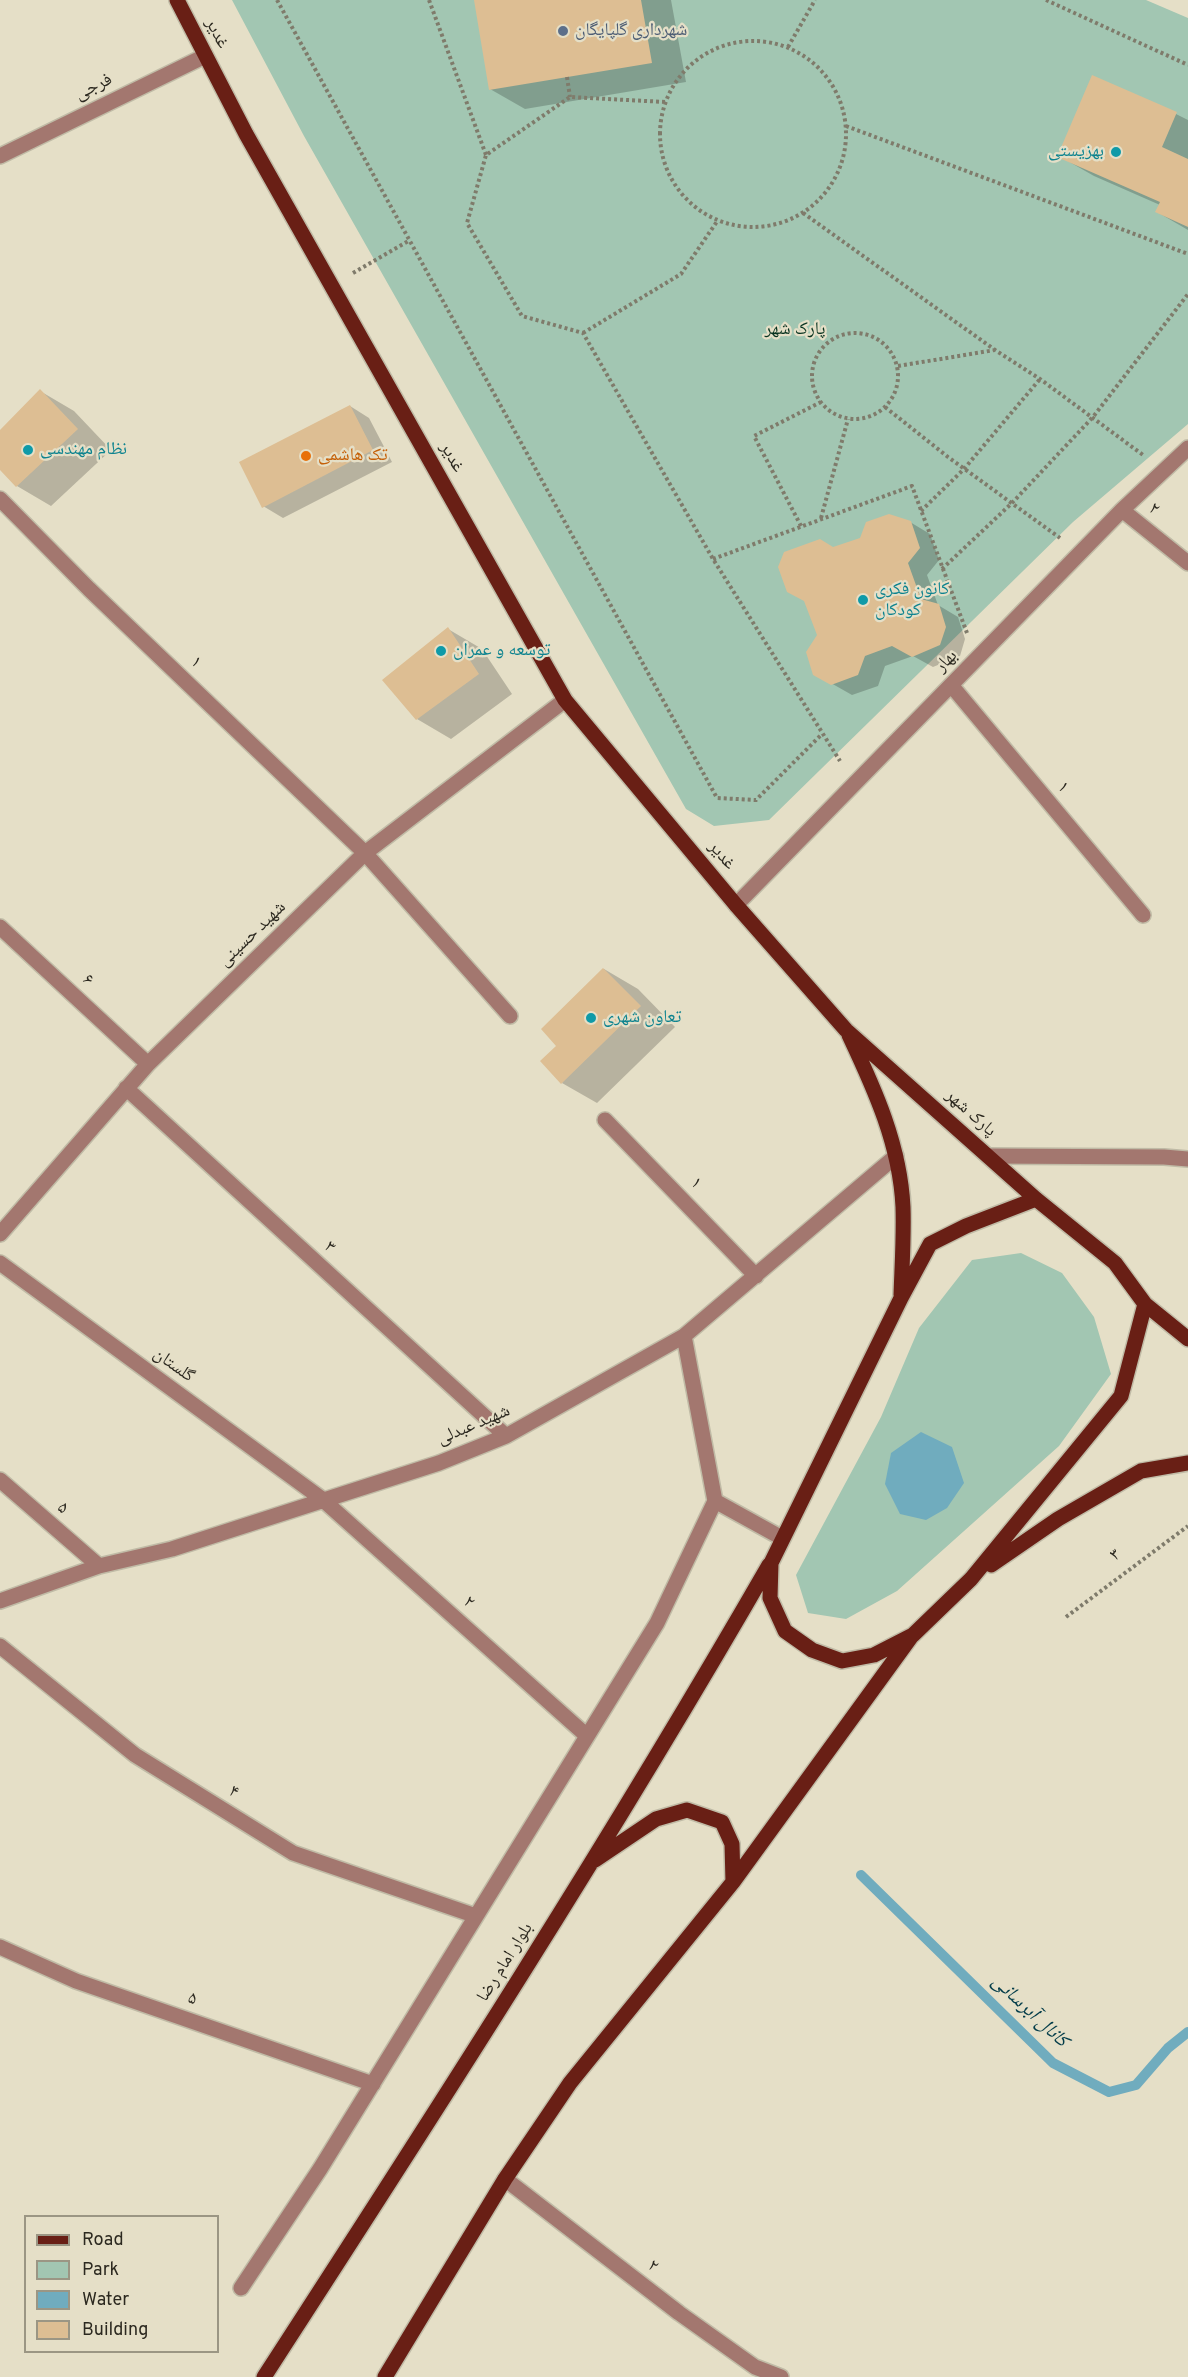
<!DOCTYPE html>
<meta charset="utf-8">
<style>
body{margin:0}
#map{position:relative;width:1188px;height:2377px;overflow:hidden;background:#e5dfc7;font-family:Overpass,sans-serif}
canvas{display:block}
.legend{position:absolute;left:24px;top:2215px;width:195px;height:138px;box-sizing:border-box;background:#e5dfc7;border:2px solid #9b9684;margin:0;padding:8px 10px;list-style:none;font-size:18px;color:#2c2920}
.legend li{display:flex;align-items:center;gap:12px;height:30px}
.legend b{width:30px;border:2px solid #9b9684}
</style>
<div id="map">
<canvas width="1188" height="2377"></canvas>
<ul class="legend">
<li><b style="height:8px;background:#691f15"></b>Road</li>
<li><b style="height:16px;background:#a2c6b2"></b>Park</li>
<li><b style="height:16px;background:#70acbe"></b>Water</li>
<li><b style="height:16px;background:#ddbe93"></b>Building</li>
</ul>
</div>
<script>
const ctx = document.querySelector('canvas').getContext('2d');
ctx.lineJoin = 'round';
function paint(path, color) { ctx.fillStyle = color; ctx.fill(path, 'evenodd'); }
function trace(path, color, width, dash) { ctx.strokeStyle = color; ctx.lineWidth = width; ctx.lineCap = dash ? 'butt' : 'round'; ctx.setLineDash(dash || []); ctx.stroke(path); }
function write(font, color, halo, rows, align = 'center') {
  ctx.font = font + ' Overpass,"Noto Naskh Arabic",sans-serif'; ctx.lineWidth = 4.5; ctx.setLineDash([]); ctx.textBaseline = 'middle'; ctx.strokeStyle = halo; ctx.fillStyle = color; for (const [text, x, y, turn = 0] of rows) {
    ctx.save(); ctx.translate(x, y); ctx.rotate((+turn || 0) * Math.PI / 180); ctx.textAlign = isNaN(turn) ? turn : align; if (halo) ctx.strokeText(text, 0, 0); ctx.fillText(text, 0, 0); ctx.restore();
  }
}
paint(new Path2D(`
 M 232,0 L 1146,0 L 1188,18 L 1188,424 L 1073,522 L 769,820 L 714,826 L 686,809 L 304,136 Z
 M 1021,1253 L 1062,1273 L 1094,1317 L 1111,1374 L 1059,1446 L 897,1591 L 846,1619 L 808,1613 L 796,1575 L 881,1417 L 919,1328 L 972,1260 Z`), '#a2c6b2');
paint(new Path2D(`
 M 921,1432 L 952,1447 L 964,1483 L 947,1508 L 926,1520 L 900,1514 L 885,1484 L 891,1453 Z`), '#70acbe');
paint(new Path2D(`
 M 475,0 L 671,0 L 686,82 L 525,109 L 490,89 Z
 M 1176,114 L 1188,120 L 1188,230 L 1157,212 L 1160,205 L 1094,176 L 1059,156 Z
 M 40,391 L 74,411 L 111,450 L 51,506 L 17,486 L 0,467 L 0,433 Z
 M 350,406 L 369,418 L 392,462 L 283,518 L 263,506 Z
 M 910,522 L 930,534 L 939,560 L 927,575 L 938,605 L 958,617 L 965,639 L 960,656 L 933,667 L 913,656 L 885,666 L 878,686 L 852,695 L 815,674 L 818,635 Z
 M 448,629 L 482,649 L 512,694 L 451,739 L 417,719 Z
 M 604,969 L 638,989 L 675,1027 L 597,1103 L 562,1083 Z`), '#0003');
trace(new Path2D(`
 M 861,1875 L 1053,2063 L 1109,2092 L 1136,2085 L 1168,2048 L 1188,2032`), '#70acbe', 10);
paint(new Path2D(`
 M 474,0 L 641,0 L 652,63 L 489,90 Z
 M 1092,75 L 1177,112 L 1162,147 L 1188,159 L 1188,227 L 1155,212 L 1160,202 L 1057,157 Z
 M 40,389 L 78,429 L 16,487 L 0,470 L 0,430 Z
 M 350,405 L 373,450 L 262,508 L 239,462 Z
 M 889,514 L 911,521 L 920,548 L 908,563 L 921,599 L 939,604 L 946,627 L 940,645 L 912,657 L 892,646 L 865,656 L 858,675 L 831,685 L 813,675 L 806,652 L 817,635 L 804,601 L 787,592 L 778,567 L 784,552 L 820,539 L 833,547 L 860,538 L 866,522 Z
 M 448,627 L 479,674 L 416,720 L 382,680 Z
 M 603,968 L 641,1006 L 561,1084 L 540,1061 L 556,1046 L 541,1029 Z`), '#ddbe93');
const minor = new Path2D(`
 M 0,156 L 205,56
 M 0,499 L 89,589 L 365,853 L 510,1016
 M 1122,510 L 1188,563
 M 951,685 L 1143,915
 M 736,905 L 1122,510 L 1188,448
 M 0,927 L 148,1064
 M 126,1088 L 506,1436
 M 605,1120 L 756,1276
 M 988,1156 L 1164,1157 L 1188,1159
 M 0,1234 L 148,1064 L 365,853 L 565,700
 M 0,1263 L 322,1499 L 587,1736
 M 0,1480 L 99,1566
 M 715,1501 L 782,1538
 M 0,1601 L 99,1566 L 172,1549 L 439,1463 L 506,1436 L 684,1336 L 896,1156
 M 0,1646 L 135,1755 L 293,1853 L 476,1916
 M 0,1947 L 76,1981 L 373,2084
 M 505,2179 L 679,2313 L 755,2367 L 781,2377
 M 241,2288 L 320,2169 L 657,1623 L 715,1501 L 684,1336`);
const major = new Path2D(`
 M 177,0 L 246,134 L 565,700 L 736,905 L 846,1030 L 1036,1199 L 1115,1263 L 1145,1304 L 1188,1339
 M 849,1035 C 875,1090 900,1145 903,1207 C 904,1236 902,1266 901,1295
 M 1036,1199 L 966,1226 L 930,1244 L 901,1298 L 771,1563 L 770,1598 L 785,1631 L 812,1650 L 842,1661 L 874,1655 L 913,1635 L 971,1579 L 1121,1396 L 1145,1304
 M 991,1565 L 1058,1519 L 1141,1471 L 1188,1463
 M 595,1860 L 656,1819 L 687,1810 L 722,1822 L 732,1844 L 733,1882
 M 264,2377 C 437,2110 610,1841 769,1565
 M 385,2377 L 505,2179 L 570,2083 L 733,1882 L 911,1637`);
trace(minor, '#c0bba6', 18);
trace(major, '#c0bba6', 18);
trace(new Path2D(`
 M 277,0 L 717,798 L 756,800 L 822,734
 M 429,0 L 486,155
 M 1046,0 L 1188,65
 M660 134a93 93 0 1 1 186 0a93 93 0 1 1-186 0Z
 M 788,47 L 815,0
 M 567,77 L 570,97
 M 665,102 L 570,97 L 486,155 L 467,223 L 522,316 L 583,333 L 713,559 L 840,761
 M 846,126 L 1188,254
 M 803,213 L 995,350 L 1040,379 L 1143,455
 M 353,273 L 410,240
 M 583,333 L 681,274 L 718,220
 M812 376a43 43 0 1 1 86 0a43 43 0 1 1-86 0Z
 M 898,366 L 995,350
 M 885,407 L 948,457 L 1060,538
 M 921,511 L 964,469 L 1040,379
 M 821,518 L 848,419
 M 801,526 L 754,436 L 821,402
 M 713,559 L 912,486 L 967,633
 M 942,569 L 1012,503 L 1093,417 L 1188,294
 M 1066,1617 L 1188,1526`), '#7f7b6b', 4, [3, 3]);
trace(minor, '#a3776f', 15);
trace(major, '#691f15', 15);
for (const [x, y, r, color] of [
 [563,31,6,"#5c6f8a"],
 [1116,152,6,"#0f9aa8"],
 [28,450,6,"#0f9aa8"],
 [306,456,6,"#e8710a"],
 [863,600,6,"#0f9aa8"],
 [441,651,6,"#0f9aa8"],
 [591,1018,6,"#0f9aa8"]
]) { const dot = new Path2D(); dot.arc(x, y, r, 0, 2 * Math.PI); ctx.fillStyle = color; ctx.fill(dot); trace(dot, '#e5dfc7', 2); }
write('18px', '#4e5e75', '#e5dfc7', [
 ["شهرداری گلپایگان",575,31]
], 'left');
write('18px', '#2c2920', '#e5dfc7', [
 ["غدیر",216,34,63],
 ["فرجی",94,88,-26],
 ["غدیر",451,458,61],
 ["۲",1153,510,38],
 ["بهار",947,662,-46],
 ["۱",195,663,44],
 ["۱",1062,788,50],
 ["غدیر",721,856,50],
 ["شهید حسینی",253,935,-44],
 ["۶",87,981,43],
 ["پارک شهر",970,1114,42],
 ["۱",695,1184,46],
 ["۳",329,1248,42],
 ["گلستان",173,1366,36],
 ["شهید عبدلی",474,1426,-23],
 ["۵",62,1509,41],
 ["۳",1116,1556,-37],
 ["۲",468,1603,42],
 ["۴",233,1793,32],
 ["بلوار امام رضا",506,1963,-58],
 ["۵",192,2000,19],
 ["۲",652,2267,37]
]);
write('18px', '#0d838f', '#e5dfc7', [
 ["بهزیستی",1104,152,"right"],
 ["نظام مهندسی",40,450],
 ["کانون فکری",875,590],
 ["کودکان",875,611],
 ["توسعه و عمران",453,651],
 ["تعاون شهری",603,1018]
], 'left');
write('18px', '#083320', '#e5dfc7', [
 ["پارک شهر",795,330]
]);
write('18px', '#c56008', '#e5dfc7', [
 ["تک هاشمی",318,456]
], 'left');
write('italic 20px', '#033c49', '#e5dfc7', [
 ["کانال آبرسانی",1029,2012,43]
]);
</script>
